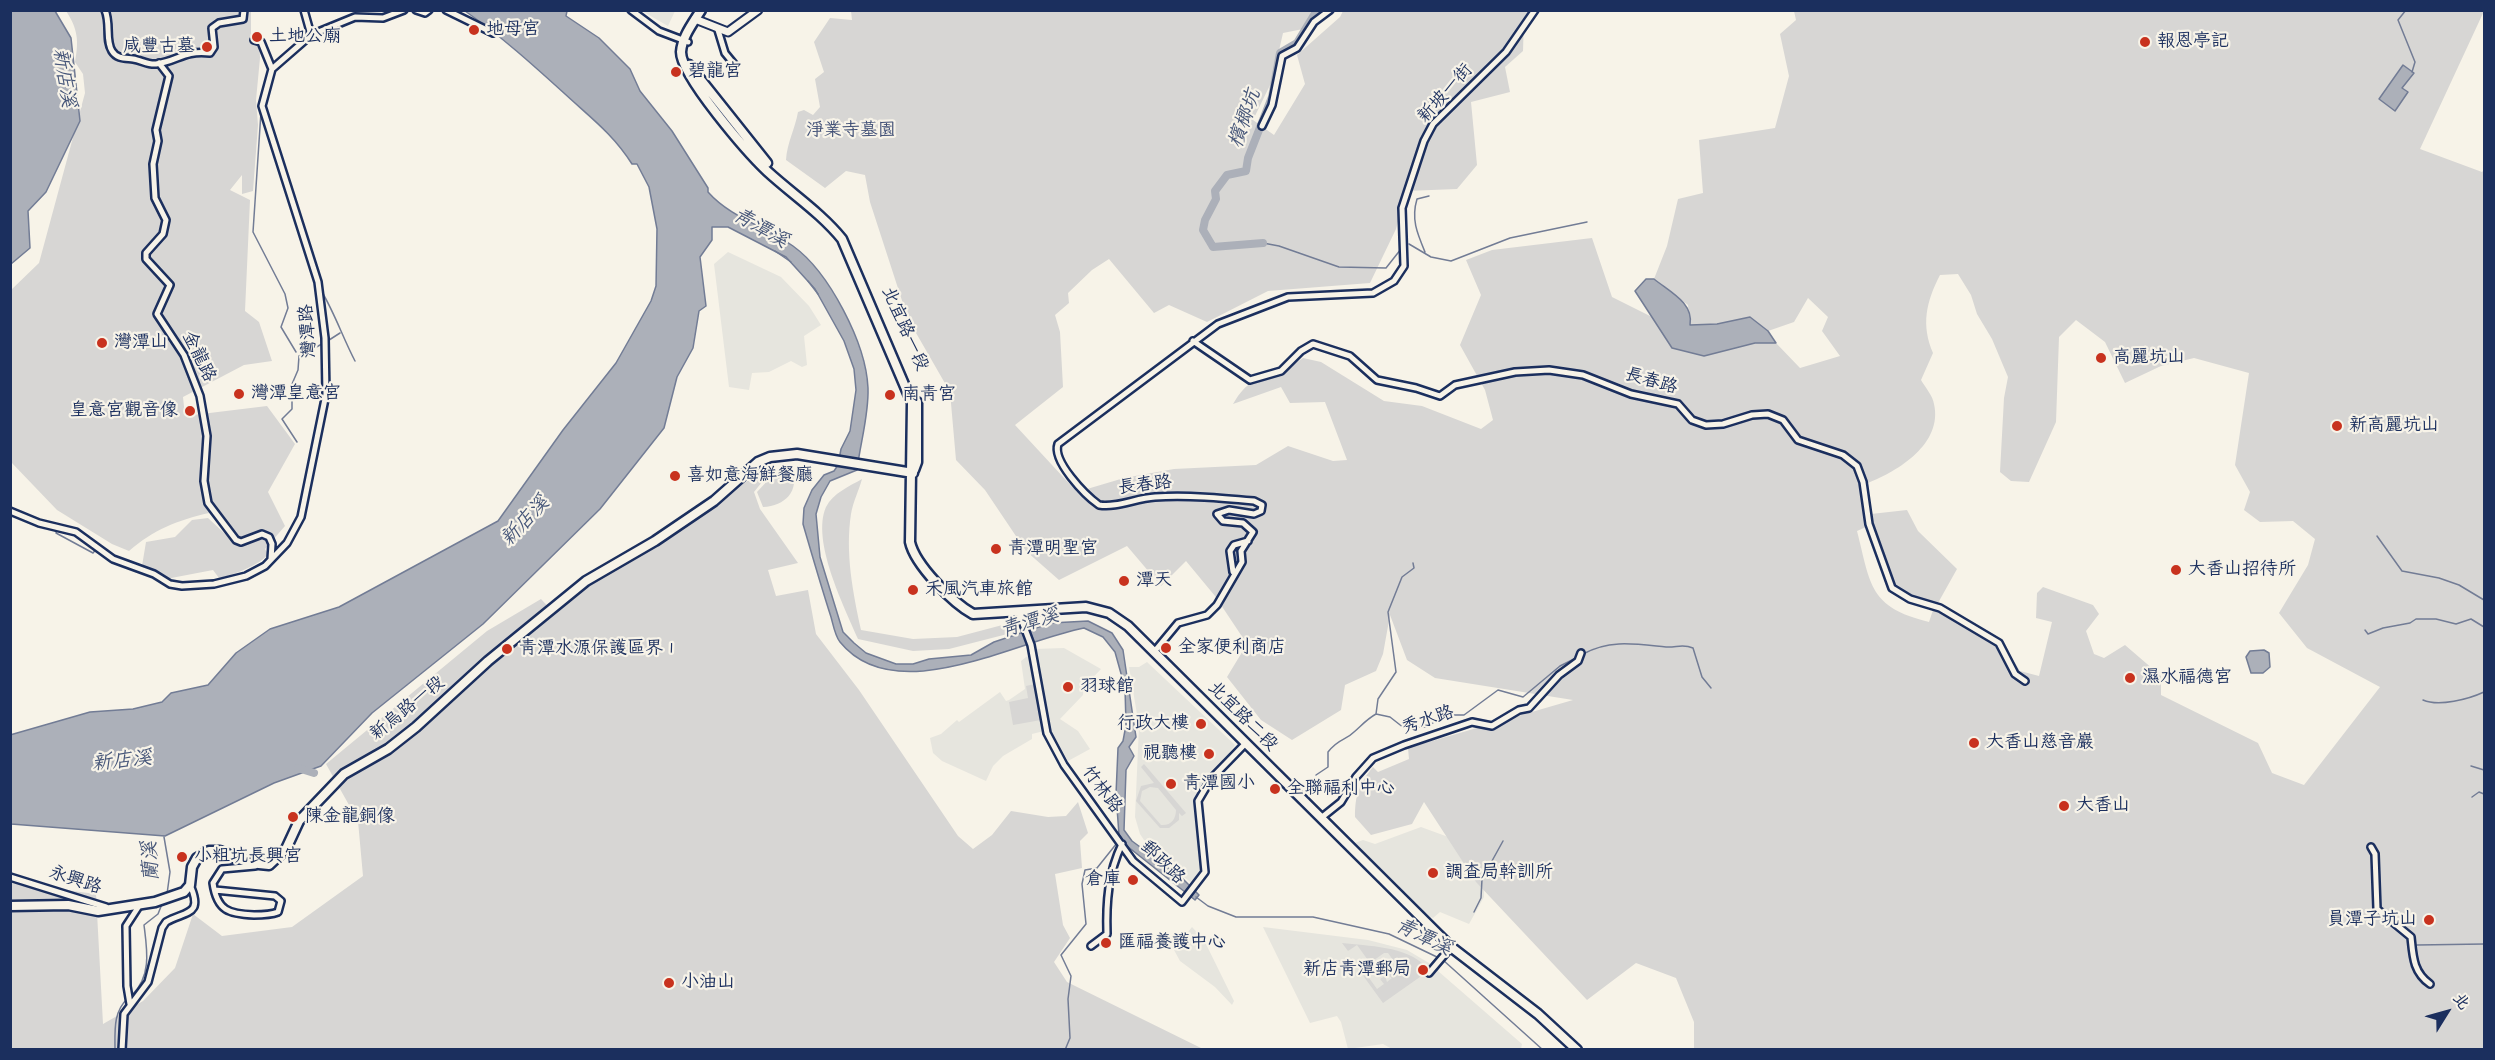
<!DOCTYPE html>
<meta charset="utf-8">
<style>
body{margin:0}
#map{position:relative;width:2495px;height:1060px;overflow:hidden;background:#f7f3e8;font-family:"Architects Daughter","LXGW WenKai TC",sans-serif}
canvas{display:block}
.frame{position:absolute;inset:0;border:12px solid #1b2f5e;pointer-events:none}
.north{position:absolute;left:2417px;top:982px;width:60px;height:60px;-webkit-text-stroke:4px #f7f3e8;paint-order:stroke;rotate:53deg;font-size:16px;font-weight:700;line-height:24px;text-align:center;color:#1b2f5e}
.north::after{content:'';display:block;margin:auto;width:21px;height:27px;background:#1b2f5e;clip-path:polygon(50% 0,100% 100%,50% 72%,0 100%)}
</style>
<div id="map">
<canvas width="2495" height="1060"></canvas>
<div class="frame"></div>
<div class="north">北</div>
</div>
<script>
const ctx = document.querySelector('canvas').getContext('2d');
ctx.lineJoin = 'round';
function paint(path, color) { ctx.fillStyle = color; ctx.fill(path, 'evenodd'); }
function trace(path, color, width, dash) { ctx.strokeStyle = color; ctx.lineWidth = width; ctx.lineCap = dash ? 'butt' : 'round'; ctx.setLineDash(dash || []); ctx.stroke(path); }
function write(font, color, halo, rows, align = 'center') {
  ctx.font = font + ' "Architects Daughter","LXGW WenKai TC",sans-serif'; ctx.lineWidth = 4.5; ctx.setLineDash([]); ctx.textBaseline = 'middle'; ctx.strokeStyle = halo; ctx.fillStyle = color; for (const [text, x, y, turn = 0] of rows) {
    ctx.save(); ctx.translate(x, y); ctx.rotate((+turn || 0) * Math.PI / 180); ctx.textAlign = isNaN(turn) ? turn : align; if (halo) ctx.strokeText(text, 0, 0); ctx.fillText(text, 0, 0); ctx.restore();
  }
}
paint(new Path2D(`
 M 642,11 L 675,11 L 668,26 Z
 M 728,252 L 781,277 L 809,306 L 821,325 L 804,336 L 807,365 L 802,367 L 791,361 L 769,372 L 752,373 L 749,390 L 729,387 L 714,264 Z
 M 1064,648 L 1101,669 L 1084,687 L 1083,695 L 1060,719 L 1078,731 L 1090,749 L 1068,761 L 1051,731 L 1034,649 Z
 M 1030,654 L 1044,731 L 1032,734 L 1032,739 L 1003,756 L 993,766 L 986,781 L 942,761 L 933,753 L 930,738 L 941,734 L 957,720 L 959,722 L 1000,692 L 1006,701 L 1009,700 L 1025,689 L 1021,661 Z
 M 1147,662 L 1235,745 L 1195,802 L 1202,871 L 1193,884 L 1152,852 L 1140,834 L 1135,817 L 1139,726 L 1129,667 L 1139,667 Z
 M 1421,827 L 1451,838 L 1484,879 L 1484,897 L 1469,924 L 1440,912 L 1433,918 L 1427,915 L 1355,843 L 1363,840 L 1375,844 Z
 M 1192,927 L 1204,940 L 1234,1001 L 1232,1005 L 1215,987 L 1180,961 L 1174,950 Z
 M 1263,927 L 1368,940 L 1407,950 L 1439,969 L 1438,971 L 1522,1044 L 1521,1049 L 1394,1050 L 1383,1044 L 1348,1049 L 1341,1022 L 1337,1016 L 1310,1023 Z`), '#e6e5de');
paint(new Path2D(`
 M 66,11 L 251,11 L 251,34 L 259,33 L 260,58 L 256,100 L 258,125 L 253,191 L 242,194 L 242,175 L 230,190 L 250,200 L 245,311 L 259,322 L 272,361 L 244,365 L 183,397 L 185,416 L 267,406 L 295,444 L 268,492 L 285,526 L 265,549 L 268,554 C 262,564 231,576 219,578 L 213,570 L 166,579 L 142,566 L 146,542 L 175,537 L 192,520 L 208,518 L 237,545 L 245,544 L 231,538 L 209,513 C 178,520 153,530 129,551 L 112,544 L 57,510 L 11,462 L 11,290 L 39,263 L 85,93 L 83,74 L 75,62 C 79,41 78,29 66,11 Z
 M 851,11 L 1317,11 L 1303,29 L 1283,33 L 1272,81 L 1253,120 L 1274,135 L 1305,84 L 1297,55 L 1340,17 L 1343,11 L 1530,11 L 1524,18 L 1523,51 L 1505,67 L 1510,92 L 1471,102 L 1477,165 L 1457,189 L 1406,191 L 1396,229 L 1370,283 L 1268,291 L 1207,322 L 1169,305 L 1154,313 L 1109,259 L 1092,270 L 1068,293 L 1069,303 L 1055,315 L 1060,332 L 1063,387 L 1015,425 L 1077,492 L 1124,478 L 1174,469 L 1256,465 L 1288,446 L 1333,461 L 1347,460 L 1325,402 L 1290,403 L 1281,387 L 1233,404 C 1248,379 1254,382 1279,374 C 1287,371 1295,363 1303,358 L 1321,362 L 1384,401 L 1422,406 L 1481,429 L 1493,420 L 1485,390 L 1460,345 L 1481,295 L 1466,260 L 1492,250 L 1592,238 L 1612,297 L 1656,319 L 1672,348 L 1704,356 L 1755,343 L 1776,343 L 1800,368 L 1840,356 L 1822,331 L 1828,317 L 1808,298 L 1794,322 L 1768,331 L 1750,317 L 1717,324 L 1690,325 L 1688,305 L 1654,279 L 1667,246 L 1678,199 L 1703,193 L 1699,140 L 1775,128 L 1789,76 L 1780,34 L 1796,20 L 1794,11 L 2484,11 L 2420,149 L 2482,172 L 2484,170 L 2484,1049 L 1694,1049 L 1694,1022 L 1676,978 L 1636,963 L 1587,1000 L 1476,882 L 1424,802 L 1412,824 L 1371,835 L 1355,817 C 1355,795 1359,784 1373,767 L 1378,772 L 1409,759 L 1408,748 L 1573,700 L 1435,678 L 1407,660 L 1390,615 L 1383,654 L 1376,671 L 1345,685 L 1341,710 L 1292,740 L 1261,720 L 1227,677 L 1247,644 L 1215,596 L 1186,561 L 1161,586 L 1127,546 L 1059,580 L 1026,551 L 985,490 L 956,460 L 950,392 L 908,319 L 870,202 L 865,175 L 846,171 L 825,188 L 786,160 C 787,143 795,129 798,112 L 804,110 L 813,115 L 820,107 L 815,79 L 824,72 L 814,42 L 830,18 L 852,20 ZM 1958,274 L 1971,295 L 1977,314 L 1992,339 L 2008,377 L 2004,398 L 2000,472 L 2011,481 L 2029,482 L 2056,422 L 2059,337 L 2076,320 L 2105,342 L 2125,383 L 2161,366 L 2194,358 L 2249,373 L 2235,465 L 2250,492 L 2244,510 L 2260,522 L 2293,521 L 2315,539 L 2308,565 L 2279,613 L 2307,648 L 2380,687 L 2304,785 L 2272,773 L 2258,743 L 2161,695 L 2161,676 L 2125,645 L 2104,658 L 2094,654 L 2086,631 L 2099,614 L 2093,605 L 2043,587 L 2037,593 L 2036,618 L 2052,622 L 2039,676 L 2020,671 L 2002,642 L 1938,603 L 1957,569 L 1918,531 L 1907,510 L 1871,514 L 1868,483 C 1898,471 1943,444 1934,404 C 1933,396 1925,387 1921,380 L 1933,353 C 1921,325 1926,302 1940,275 ZM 1866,527 L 1888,591 L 1903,600 L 1933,610 L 1929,622 C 1869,607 1871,586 1857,531 Z
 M 792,469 C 800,491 785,506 763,507 L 757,492 L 769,479 Z
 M 765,470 L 766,477 L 754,492 L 760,509 L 798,563 L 768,570 L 776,596 L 808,590 L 816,634 L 859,690 L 958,836 L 973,849 L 992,835 L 1011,811 L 1048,817 L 1066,816 L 1078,802 L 1088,833 L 1080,841 L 1082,868 L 1055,874 L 1063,925 L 1070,938 L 1054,962 L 1067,982 L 1203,1049 L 11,1050 L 11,883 L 96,894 L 103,1024 L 143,1001 L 175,968 L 193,914 L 222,936 L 292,927 L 363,876 L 358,821 L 326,764 L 487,631 L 541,599 L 553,612 L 590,579 Z
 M 862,479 C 859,490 853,502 851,514 C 845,553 853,593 861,630 L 913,639 L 957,637 L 1010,623 L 1019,631 L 949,649 L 913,651 L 858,639 C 844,606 811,541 826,507 C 833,493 850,486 862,479 Z
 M 1035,684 L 1041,720 L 1013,725 L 1009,702 L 1028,698 L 1026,686 Z
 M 1144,764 L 1186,813 L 1182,816 L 1179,813 L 1179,820 L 1169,828 L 1160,828 L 1136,801 L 1141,786 L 1154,783 L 1141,767 ZM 1150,787 L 1158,788 L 1176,810 C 1176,819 1171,826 1161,825 L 1140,801 L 1142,791 Z
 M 1342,943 C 1367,946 1407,946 1425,966 L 1419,970 L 1421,974 L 1427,969 L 1427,972 L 1383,1003 L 1359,970 L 1365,967 L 1364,971 L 1377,989 L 1384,984 L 1380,979 L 1385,976 L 1387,982 L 1392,978 L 1387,975 L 1391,971 L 1395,976 L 1401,971 L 1388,953 L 1384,953 L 1370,963 L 1357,945 L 1348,951 Z`), '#d7d6d4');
const water = new Path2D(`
 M 11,10 L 55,11 L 71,38 L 80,121 L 46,192 L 28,211 L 30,248 L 11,264 Z
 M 465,11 L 567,11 L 566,16 L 599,38 L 630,69 L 640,91 L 672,131 L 708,188 L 708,192 C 731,218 765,226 793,246 C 829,272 866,343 868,388 C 869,415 860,444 857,470 L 830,481 L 821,497 L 816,514 L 820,557 L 843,632 L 854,643 L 866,653 L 896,664 L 913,664 L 929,659 L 971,655 L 994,642 L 1051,623 L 1088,621 L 1112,633 L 1123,650 L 1136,737 L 1129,747 L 1134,756 L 1126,770 L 1124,830 L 1132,841 L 1182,878 L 1199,895 L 1195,900 L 1127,846 L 1119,835 L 1116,794 L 1118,748 L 1123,741 L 1126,725 L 1125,688 L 1115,652 L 1103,637 L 1084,628 C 1016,641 895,710 840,642 C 835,636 833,624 831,617 C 821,586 812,555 803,524 L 804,508 L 812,490 L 824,475 L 834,471 L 838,465 L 841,449 L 850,431 L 856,390 L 854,369 L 844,341 L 815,289 L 786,257 L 728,227 L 712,227 L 712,240 L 700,257 L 706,306 L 699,311 L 693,348 L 677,377 L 664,428 L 600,509 L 483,624 L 372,713 L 321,766 L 274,783 L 165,836 L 11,824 L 10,735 L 90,712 L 133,709 L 162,702 L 171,693 L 208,685 L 236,653 L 270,629 L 339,607 L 498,521 L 563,430 L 616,363 L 651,301 L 656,286 L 657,229 L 649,187 L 637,164 L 632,164 C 613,134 591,118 565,94 C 533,65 501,36 465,11 Z
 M 2403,65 L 2414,73 L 2402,88 L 2408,92 L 2395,111 L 2379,99 Z
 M 1646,279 L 1654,279 C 1670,292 1694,303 1690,325 L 1717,324 L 1750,317 L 1768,331 L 1776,343 L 1755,343 L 1704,356 L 1672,348 L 1635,291 Z
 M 2264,650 L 2269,653 L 2270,667 L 2263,673 L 2251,673 L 2246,657 L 2250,651 Z`);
paint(water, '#acb0b9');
trace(water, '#727c95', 1.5);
trace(new Path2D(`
 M 2406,10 L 2398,20 L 2415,62 L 2412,72
 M 274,64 L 297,45
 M 266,109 L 289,181
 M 261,112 L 253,232 L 285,294 L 288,308 L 281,327 L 296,352
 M 1263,243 L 1279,246 L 1339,267 L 1386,268 L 1401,249
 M 1409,244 L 1431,257 L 1451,261 L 1510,238 L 1587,222
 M 775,251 L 791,262
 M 1425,252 C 1417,233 1411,219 1417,199 L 1429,196
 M 808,281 L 818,294
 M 322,292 C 335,314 343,338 355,361
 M 326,342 L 340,333
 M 297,442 L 282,419 L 292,409 L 292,384 L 298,370 L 299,356 L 322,344
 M 57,530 L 56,533 L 93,553 L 97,548
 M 2377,536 L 2402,571 L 2439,578 L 2459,585 L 2484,600
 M 2365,630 L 2368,634 L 2383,628 L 2410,623 L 2416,619 L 2436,619 L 2456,624 L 2471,619 L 2484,627
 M 1583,654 C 1610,639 1636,644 1666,647 C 1676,648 1682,643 1693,648 L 1702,677 L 1711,688
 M 2423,700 C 2439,707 2469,699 2484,692
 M 1376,714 L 1378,699 L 1396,672 L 1388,612 L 1402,577 L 1414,568 L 1413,563
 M 2471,766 L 2484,770
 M 1316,775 L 1328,767 L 1328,752 C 1339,738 1345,741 1354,732 C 1362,725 1367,719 1376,714 L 1390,717 L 1404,728 L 1425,727 L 1447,715 L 1464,715 L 1498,690 L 1523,697 L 1560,666 L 1576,658
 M 2472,797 L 2479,792 L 2484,794
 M 164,837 L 170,872 L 167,894
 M 1196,897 L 1208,906 L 1236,917 L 1313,917 L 1389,934 L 1439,958
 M 1474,912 L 1481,898 L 1482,879 L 1503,841
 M 2417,945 L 2484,944
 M 1443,960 L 1543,1050
 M 132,995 C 152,976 147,949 144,925 L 158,914 L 162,904
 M 115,1050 C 115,1030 113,1012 128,998
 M 1065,1050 L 1070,1038 L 1068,999 L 1071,976 L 1061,955 L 1086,924 L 1082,884 L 1085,870 L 1097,868 L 1117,843`), '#727c95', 1.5);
trace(new Path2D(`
 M 1263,243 L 1213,247 L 1203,230 L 1205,220 L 1216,199 L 1215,191 L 1227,175 L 1246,171 L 1248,158 L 1272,97 L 1280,53 L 1297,43 L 1317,10
 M 298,768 L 314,773`), '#acb0b9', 8);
const minor = new Path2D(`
 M 105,10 C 111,24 105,40 112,51 C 117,59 125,58 133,59 C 141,60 148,65 156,64 C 179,61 183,50 210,53 L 214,47 L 212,28 L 219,23 L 243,19 L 244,10
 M 304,10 L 311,35
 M 416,10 L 425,13 L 429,10
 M 446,10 L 493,33
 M 631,10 L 659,31 L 688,42
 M 718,30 L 725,53 L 734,64
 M 254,40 L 261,42 L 272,69
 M 159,63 L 169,76 L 156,130 L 158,141 L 153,164 L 155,198 L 166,220 L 163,234 L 146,253 L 146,259 L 170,285 L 157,314 L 184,355 L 200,396 L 207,436 L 204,481 L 208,503 L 236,540 L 241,542 L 262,534 L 269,537 L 272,544 L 271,559
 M 1262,126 L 1272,105 L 1282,56 L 1297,48 L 1314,22 L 1330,10
 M 1193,341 L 1250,380 L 1281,371 L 1301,351 L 1313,344 L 1350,356 L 1377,380 L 1416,388 L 1440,396 L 1455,385 L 1515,372 L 1549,370 L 1583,375 L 1631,394 L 1678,404 L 1692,420 L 1706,425 L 1723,424 L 1752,415 L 1768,414 L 1783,420 L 1798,440 L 1843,455 L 1857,466 L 1863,482 L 1869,524 L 1892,588 L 1910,599 L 1940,608 L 1999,643 L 2015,674 L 2025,681
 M 10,511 L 39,523 L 76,532 L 113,559 L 154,574 L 170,584 L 182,586 L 214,584 L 246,576 L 265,566 L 287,543 L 301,517 L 326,394 L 325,338 L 318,282 L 262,106 L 272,69 L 311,35 L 355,17 L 383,18 L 404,10
 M 1233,572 L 1230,551 L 1234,545 L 1248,541
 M 1019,613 L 1031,645 L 1047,733 L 1064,765 L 1133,861 L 1182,902 L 1205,872 L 1198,801 L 1211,779 L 1245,744
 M 1154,652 L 1178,623 L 1207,615 L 1217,605 L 1242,562 L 1241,551 L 1253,532 L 1243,523 L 1223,521 L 1217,514 L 1229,510 L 1254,514 L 1261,511 L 1262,505 L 1254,501 C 1221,498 1188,495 1155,497 C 1136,498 1117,508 1099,505 C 1085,495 1052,461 1058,444 L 1218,324 L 1288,297 L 1373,293 L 1394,281 L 1404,266 L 1402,208 L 1424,141 L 1433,124 L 1506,52 L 1535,10
 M 1321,818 L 1341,802 L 1356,777 L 1373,758 L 1404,745 L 1472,722 L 1492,726 L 1519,710 L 1529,708 L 1559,675 L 1578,661 L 1581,653
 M 2371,847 L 2375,854 L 2377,909 L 2411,937 C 2413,956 2413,972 2430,984
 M 10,877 L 106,907
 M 215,890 L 275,896 L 281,901 L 278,912 C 270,915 262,915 254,915 C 229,914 217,911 213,883 L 222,869 L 255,866
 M 1091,946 L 1107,934 C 1106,903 1108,873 1122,844
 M 1429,973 L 1451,947
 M 130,1004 L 127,986 L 126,926 L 139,906
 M 122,1050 L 124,1014 L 148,982 L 162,928 L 166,922 C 185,911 204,916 190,885`);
const tertiary = new Path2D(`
 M 695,19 L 728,32 L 758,10`);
const primary = new Path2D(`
 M 701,10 C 693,23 682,37 681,52 C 681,76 748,153 767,171 C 792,194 821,213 842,239 L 912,403 L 910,542 C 915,565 953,603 973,614 L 1086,607 L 1109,613 L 1128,626 L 1451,947 L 1538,1014 L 1577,1050
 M 689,65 L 767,163
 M 914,470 L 917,462 L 917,402
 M 10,906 L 68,905 L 98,911 L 155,902 L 184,892 L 190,885 L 192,867 L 197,858 L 209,851 L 220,851 L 249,863 L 269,865 L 286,849 L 299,821 L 344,774 L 388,749 L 416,727 L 488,661 L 586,581 L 655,541 L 714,501 L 758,462 L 770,457 L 797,454 L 913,473`);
trace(minor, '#1b2f5e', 10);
trace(tertiary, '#1b2f5e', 11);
trace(primary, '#1b2f5e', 13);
trace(minor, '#f7f3e8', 5);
trace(tertiary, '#f7f3e8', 7);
trace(primary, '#f7f3e8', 8);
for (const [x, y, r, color] of [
 [474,30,6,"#c8321e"],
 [257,37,6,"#c8321e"],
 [2145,42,6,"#c8321e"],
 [207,47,6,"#c8321e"],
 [676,72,6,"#c8321e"],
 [102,343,6,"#c8321e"],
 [2101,358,6,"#c8321e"],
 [239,394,6,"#c8321e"],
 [890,395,6,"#c8321e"],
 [190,411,6,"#c8321e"],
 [2337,426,6,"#c8321e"],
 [675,476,6,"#c8321e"],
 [996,549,6,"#c8321e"],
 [2176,570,6,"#c8321e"],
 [1124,581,6,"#c8321e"],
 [913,590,6,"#c8321e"],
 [1166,648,6,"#c8321e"],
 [507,649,6,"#c8321e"],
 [2130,678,6,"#c8321e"],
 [1068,687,6,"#c8321e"],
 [1201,724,6,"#c8321e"],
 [1974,743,6,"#c8321e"],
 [1209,754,6,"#c8321e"],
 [1171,784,6,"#c8321e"],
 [1275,789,6,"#c8321e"],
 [2064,806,6,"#c8321e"],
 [293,817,6,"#c8321e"],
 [182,857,6,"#c8321e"],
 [1433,873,6,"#c8321e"],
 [1133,880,6,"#c8321e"],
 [2429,920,6,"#c8321e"],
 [1106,943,6,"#c8321e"],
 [1423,970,6,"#c8321e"],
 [669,983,6,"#c8321e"]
]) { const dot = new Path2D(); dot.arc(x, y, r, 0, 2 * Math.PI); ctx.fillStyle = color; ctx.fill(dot); trace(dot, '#f7f3e8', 2); }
write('18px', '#1b2f5e', '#f7f3e8', [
 ["地母宮",486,30],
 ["土地公廟",269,37],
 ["報恩亭記",2157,42],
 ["咸豐古墓",195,47,"right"],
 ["碧龍宮",688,72],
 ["灣潭山",114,343],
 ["高麗坑山",2113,358],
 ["灣潭皇意宮",251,394],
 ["南青宮",902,395],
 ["皇意宮觀音像",178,411,"right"],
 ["新高麗坑山",2349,426],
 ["喜如意海鮮餐廳",687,476],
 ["青潭明聖宮",1008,549],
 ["大香山招待所",2188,570],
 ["潭天",1136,581],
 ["禾風汽車旅館",925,590],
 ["全家便利商店",1178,648],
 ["青潭水源保護區界 1",519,649],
 ["濕水福德宮",2142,678],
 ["羽球館",1080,687],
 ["行政大樓",1189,724,"right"],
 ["大香山慈音巖",1986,743],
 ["視聽樓",1197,754,"right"],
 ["青潭國小",1183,784],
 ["全聯福利中心",1287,789],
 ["大香山",2076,806],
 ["陳金龍銅像",305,817],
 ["小粗坑長興宮",194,857],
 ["調查局幹訓所",1445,873],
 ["倉庫",1121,880,"right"],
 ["員潭子坑山",2417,920,"right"],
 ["匯福養護中心",1118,943],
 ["新店青潭郵局",1411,970,"right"],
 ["小油山",681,983]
], 'left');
write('18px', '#1b2f5e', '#f7f3e8', [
 ["新坡一街",1446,94,-48],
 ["北宜路一段",904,329,66],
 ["灣潭路",309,331,-94],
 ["金龍路",198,357,64],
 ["長春路",1651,382,16],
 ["長春路",1145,486,-7],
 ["新烏路一段",408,709,-39],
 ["北宜路二段",1242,717,45],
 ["秀水路",1428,721,-19],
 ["竹林路",1101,790,53],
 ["郵政路",1162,863,44],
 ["永興路",75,881,18]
]);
write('18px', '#415076', '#f7f3e8', [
 ["淨業寺墓園",851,131]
]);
write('italic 20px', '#465679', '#f7f3e8', [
 ["新店溪",63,78,81],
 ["檳榔坑",1246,119,-71],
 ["青潭溪",760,229,30],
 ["新店溪",526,522,-47],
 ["青潭溪",1030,624,-16],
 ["新店溪",122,762,-6],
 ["蘭溪",152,861,-94],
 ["青潭溪",1423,938,26]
]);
</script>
